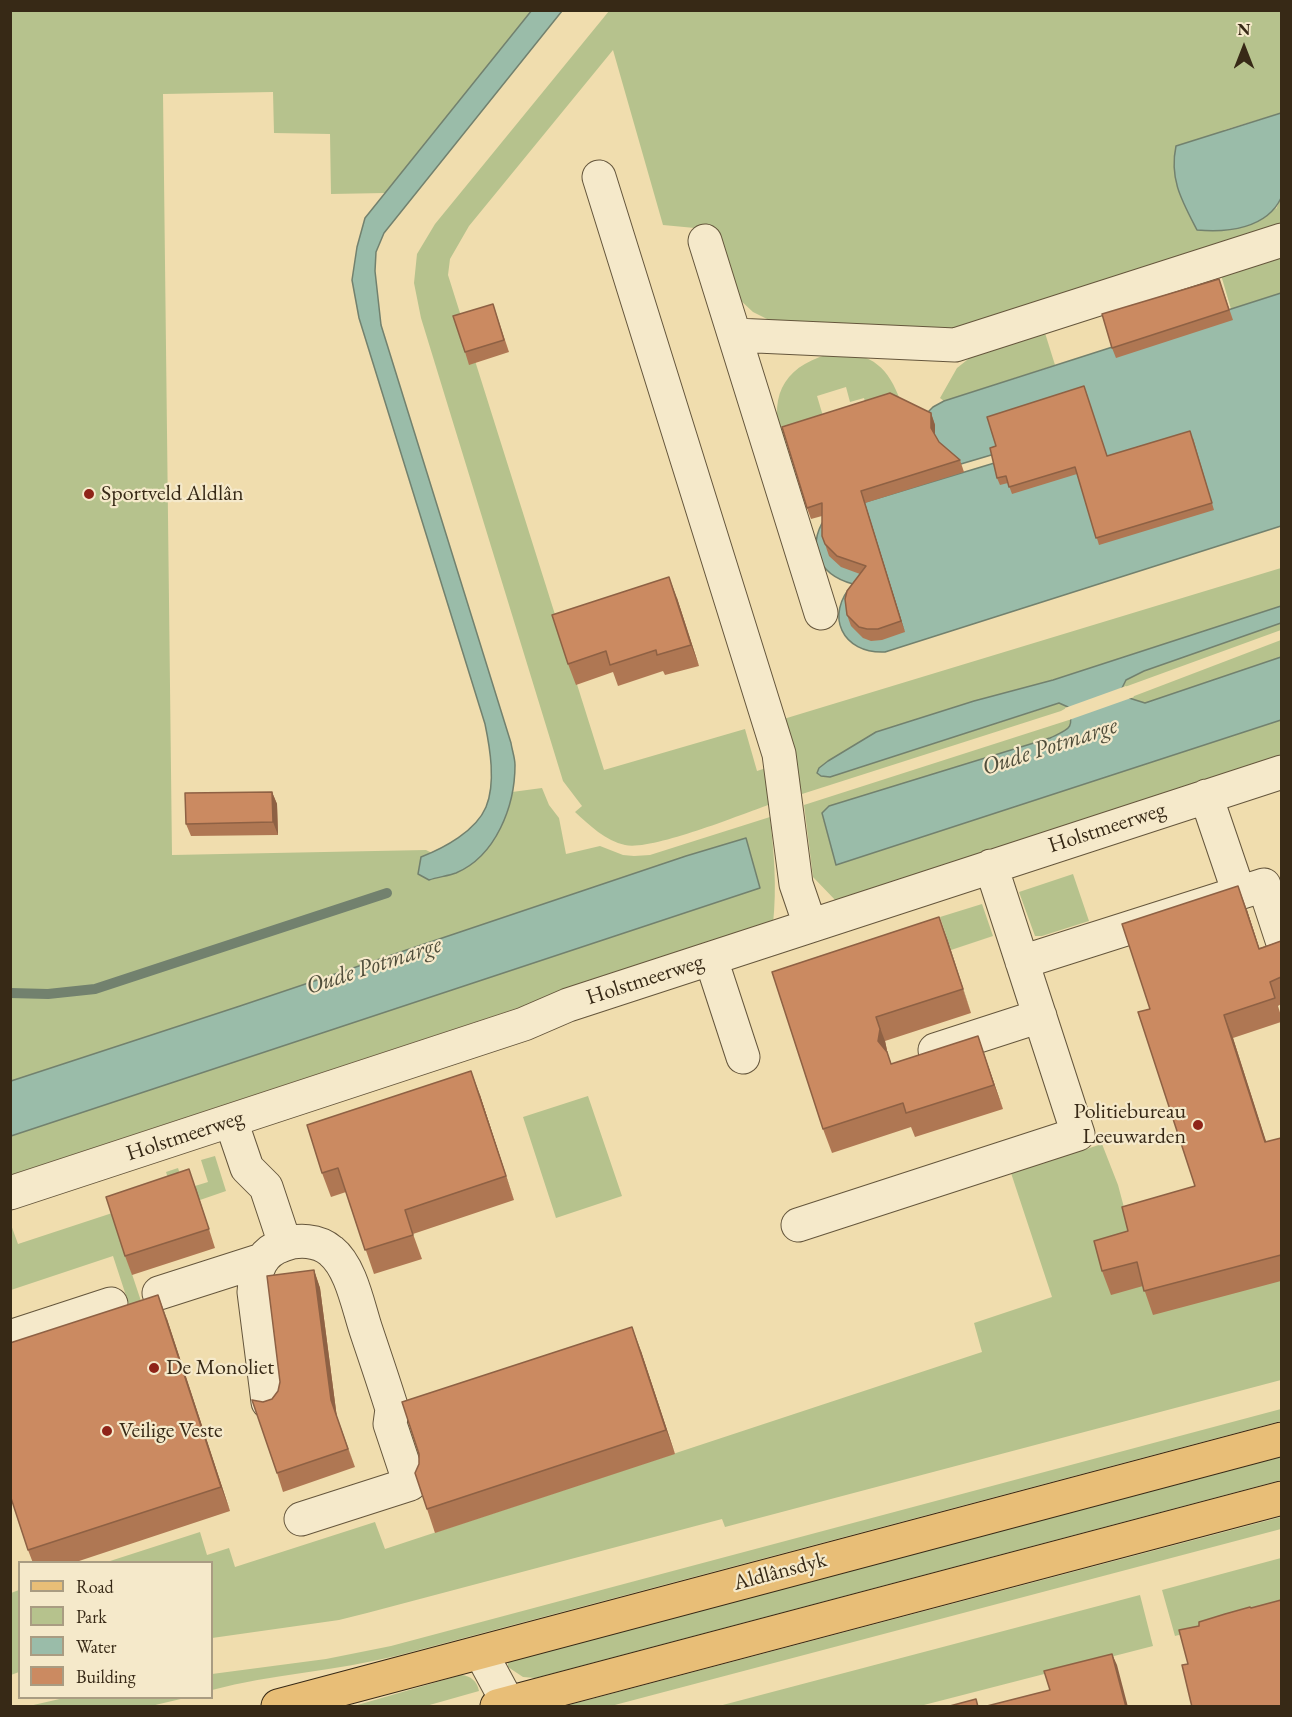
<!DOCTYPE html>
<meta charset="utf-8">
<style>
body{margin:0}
#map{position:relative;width:1292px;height:1717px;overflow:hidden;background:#f0ddae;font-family:"EB Garamond",serif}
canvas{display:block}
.frame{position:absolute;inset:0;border:12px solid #372916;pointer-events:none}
.legend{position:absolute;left:18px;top:1561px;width:195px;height:138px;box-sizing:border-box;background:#f5e9ca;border:2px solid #a99c82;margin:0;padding:8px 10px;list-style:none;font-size:18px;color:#372916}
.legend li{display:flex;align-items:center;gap:12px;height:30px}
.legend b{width:30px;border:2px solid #a99c82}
.north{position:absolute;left:1214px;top:18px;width:60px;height:60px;-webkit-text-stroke:4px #f5e9ca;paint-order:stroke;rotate:0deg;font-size:16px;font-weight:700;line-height:24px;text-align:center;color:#372916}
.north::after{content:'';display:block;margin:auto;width:21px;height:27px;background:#372916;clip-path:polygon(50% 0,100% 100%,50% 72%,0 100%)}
</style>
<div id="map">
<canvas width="1292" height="1717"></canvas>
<div class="frame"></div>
<ul class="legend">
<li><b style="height:8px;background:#e8be77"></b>Road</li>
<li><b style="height:16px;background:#b6c28d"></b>Park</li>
<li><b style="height:16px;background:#9abca9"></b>Water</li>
<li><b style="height:16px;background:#cb8a61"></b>Building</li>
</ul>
<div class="north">N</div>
</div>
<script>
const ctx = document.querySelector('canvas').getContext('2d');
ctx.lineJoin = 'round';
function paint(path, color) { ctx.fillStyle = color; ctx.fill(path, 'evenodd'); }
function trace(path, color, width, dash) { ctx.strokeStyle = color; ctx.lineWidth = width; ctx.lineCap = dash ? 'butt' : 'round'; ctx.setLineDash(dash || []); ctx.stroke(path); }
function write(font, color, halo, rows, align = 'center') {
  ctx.font = font + ' "EB Garamond",serif'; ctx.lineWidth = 4.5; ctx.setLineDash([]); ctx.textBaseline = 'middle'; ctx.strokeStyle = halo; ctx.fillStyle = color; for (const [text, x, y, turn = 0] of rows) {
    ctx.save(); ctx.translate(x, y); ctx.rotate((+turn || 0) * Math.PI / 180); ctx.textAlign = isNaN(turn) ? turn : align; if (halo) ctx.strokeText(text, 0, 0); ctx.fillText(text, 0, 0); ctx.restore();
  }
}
paint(new Path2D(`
 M 10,11 L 532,11 L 385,193 L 331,194 L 330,134 L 274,133 L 273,92 L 163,94 L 172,855 L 426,850 L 432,853 L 421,857 L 418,874 L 507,814 L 512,792 L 542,788 L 549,805 L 559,818 L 566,854 L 600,846 L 623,855 L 634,856 L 650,855 L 770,817 C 774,853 777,887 773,924 L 11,1175 L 11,1136 L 760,888 L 686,856 L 240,1006 L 11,1081 Z
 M 609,11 L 1281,11 L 1281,113 L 1224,130 L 1276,209 L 1281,198 L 1281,227 L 955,330 L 773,322 L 753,312 L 738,298 L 716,230 L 663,225 L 613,50 L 469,226 L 450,259 L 448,275 L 604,770 L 745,729 L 757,771 L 769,767 L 768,805 C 740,815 651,851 625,845 C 606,841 589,825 575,812 L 582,806 L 563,781 L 421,318 L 414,283 L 417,254 L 435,224 Z
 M 1281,256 L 1281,293 L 1231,309 L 1221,275 Z
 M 1045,333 L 1055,365 L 944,401 L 940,398 L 957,368 L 972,356 Z
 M 836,352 C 873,354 888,367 901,402 L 868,413 L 864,398 L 850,402 L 846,387 L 817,396 L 826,426 L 781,440 C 768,391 787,364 836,352 Z
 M 1281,568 L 1281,606 L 1053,680 L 974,701 L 876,732 L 828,761 L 830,777 L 1060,703 L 1068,707 L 1061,711 L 802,794 L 797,776 L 777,721 Z
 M 1281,623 L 1281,630 L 1122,688 L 1125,680 L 1144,671 Z
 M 1281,640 L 1281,657 L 1145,703 L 1129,698 Z
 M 1072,719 C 1072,731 1060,734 1050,738 L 829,806 L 822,814 L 836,865 L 1281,720 L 1281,759 L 838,903 L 813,877 L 804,805 Z
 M 1073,874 L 1089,921 L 1042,936 L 1035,936 L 1019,892 Z
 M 982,904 L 993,936 L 951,950 L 940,917 Z
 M 588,1096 L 622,1196 L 556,1218 L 523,1117 Z
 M 1102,1144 L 1118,1185 L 1145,1286 L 1281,1281 L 1281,1380 L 725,1527 L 722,1519 L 367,1613 L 339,1620 L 212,1638 L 212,1562 L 107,1562 L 200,1532 L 207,1555 L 229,1548 L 235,1567 L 375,1522 L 385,1549 L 982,1352 L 974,1323 L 1052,1297 L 1011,1173 Z
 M 215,1156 L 226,1191 L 200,1200 L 195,1188 L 122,1244 L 145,1313 L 133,1317 L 113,1256 L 11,1290 L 10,1222 L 18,1244 L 173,1193 L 166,1172 L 178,1168 L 185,1189 L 208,1182 L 201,1160 Z
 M 1281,1409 L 1281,1421 L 396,1656 C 335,1671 272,1674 212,1690 L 212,1674 L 326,1659 L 391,1646 Z
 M 1281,1457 L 1281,1480 L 535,1678 L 523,1677 L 508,1667 L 508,1662 Z
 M 1281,1517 L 1281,1529 L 611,1706 L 565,1706 Z
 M 1281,1558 L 1281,1608 L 1175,1636 L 1162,1590 Z
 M 19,1590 L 19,1672 L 11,1675 L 11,1593 Z
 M 1140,1595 L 1153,1646 L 920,1706 L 719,1706 Z
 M 461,1675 C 471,1676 477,1681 479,1691 L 426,1706 L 354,1706 Z
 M 64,1698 L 185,1698 L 151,1706 L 29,1706 Z`), '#b6c28d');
const water = new Path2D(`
 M 532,10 L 562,11 L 384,233 L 376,252 L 375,271 L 381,325 L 511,743 C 512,750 515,758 515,765 C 515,806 496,856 456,873 C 448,876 438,877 429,880 L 418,874 L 421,857 C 444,848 476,831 486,807 C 496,783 490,748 485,724 L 359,318 L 352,280 L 357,247 L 365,218 Z
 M 1281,113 L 1281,198 C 1267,228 1228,233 1197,230 C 1182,201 1169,179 1176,146 Z
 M 1281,293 L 1281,526 L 885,652 C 842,654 824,615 853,584 C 816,574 805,543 829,513 L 1001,461 L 998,453 L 954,466 L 943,464 L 925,415 L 933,407 L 944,401 Z
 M 1281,606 L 1281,623 L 1144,671 L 1126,680 L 1122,688 L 1129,698 L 1145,703 L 1281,657 L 1281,720 L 836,865 L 822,813 L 829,806 L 1050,738 C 1069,729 1075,729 1068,707 L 1059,703 L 830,777 L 821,776 L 817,773 L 819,768 L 828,761 L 876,732 L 974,701 L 1053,680 Z
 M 746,838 L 760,888 L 11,1136 L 11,1081 L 240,1006 L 686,856 Z`);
paint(water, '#9abca9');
trace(water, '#72816e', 1.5);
paint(new Path2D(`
 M 1126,686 L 1134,697 L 1069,720 L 1065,708 Z`), '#f0ddae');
trace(new Path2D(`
 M 10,993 L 48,994 L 95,989 L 387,893`), '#72816e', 10);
const minor = new Path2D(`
 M 599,177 L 779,754 L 796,884 L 810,925
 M 705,241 L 821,613
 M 735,335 L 955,345 L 1282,240
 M 1206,796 L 1239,893
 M 711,959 L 743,1057
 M 1022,962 L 1264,885 L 1282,940
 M 935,1050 L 1040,1016
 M 231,1121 L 247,1168 L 266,1187 L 285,1244
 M 10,1193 L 524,1024 L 568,1005 L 1282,772
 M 798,1225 L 1078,1134 L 991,866
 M 159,1293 L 262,1260
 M 10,1337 L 111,1304
 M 268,1402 L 254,1292 C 255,1270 261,1252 283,1245 C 298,1239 318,1240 331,1251 C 351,1267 358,1306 366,1330 C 375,1357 384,1383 392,1409 L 390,1424 L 410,1484 L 301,1519
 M 481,1653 L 508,1703`);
const major = new Path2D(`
 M 278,1706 L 1282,1439
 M 497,1706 L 1282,1498`);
trace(minor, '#65563c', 35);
trace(major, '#372916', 35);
trace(minor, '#f5e9ca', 33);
trace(major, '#e8be77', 33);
paint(new Path2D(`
 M 1219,279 L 1233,320 L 1116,358 L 1112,348 Z
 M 493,304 L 509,352 L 469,365 L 465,352 Z
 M 931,413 L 935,425 L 935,435 L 939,442 L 960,460 L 964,472 L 865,503 L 905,632 L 882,640 L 871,641 L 863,638 L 851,626 L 847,615 L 860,574 L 841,567 L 829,556 L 825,544 L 822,516 L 811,519 L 807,508 Z
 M 1193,438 L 1214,510 L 1099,545 L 1077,474 L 1012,494 L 1008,483 L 1000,485 L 997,478 Z
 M 677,598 L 699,666 L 665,675 L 663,671 L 618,686 L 613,672 L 576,685 L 568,664 Z
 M 272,792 L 277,804 L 278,835 L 191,836 L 186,824 Z
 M 1247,910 L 1259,948 L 1281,941 L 1281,1004 L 1278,1006 L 1281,1016 L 1281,1022 L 1233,1038 L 1266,1142 L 1281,1138 L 1281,1281 L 1153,1315 L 1143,1286 L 1111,1295 L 1102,1271 L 1128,1231 L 1195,1186 L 1150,1009 Z
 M 939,917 L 971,1013 L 885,1041 L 888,1055 L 891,1064 L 978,1036 L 1003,1109 L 915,1137 L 911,1127 L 832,1153 L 823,1129 L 772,972 Z
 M 480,1095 L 514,1200 L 413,1234 L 422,1259 L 374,1274 L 346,1192 L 331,1197 L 322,1173 Z
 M 196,1188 L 215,1248 L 132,1275 L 125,1256 Z
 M 314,1270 L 320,1288 L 337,1418 L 355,1467 L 283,1492 L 277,1473 L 263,1402 L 272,1399 L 278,1391 Z
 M 167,1319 L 230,1511 L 73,1563 L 33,1563 L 28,1550 Z
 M 641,1351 L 675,1454 L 435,1533 L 427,1509 Z`), '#af7753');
paint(new Path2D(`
 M 931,413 L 935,425 L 935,440 L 931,428 Z
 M 861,491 L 865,503 L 905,632 L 901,621 Z
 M 669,577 L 677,598 L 699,666 L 691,645 Z
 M 272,792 L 277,804 L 278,835 L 273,822 Z
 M 1238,886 L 1247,910 L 1267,972 L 1259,949 Z
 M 939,917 L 948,941 L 971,1013 Z
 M 1224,1015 L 1233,1038 L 1274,1166 L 1265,1142 Z
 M 876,1017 L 885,1041 L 888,1055 L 896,1076 L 878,1041 Z
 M 978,1036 L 986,1060 L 1003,1109 L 994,1085 Z
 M 471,1071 L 480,1095 L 514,1200 Z
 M 314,1270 L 320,1288 L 337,1418 L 355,1467 L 331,1400 Z
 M 158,1295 L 167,1319 L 230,1511 L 221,1487 Z
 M 632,1327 L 641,1351 L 675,1454 L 666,1430 Z
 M 1112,1654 L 1117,1665 L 1128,1707 L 1126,1707 Z`), '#8e6144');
const building = new Path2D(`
 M 1219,279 L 1229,310 L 1112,348 L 1102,314 Z
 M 493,304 L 504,340 L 465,352 L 453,316 Z
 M 1084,386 L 1107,456 L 1190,431 L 1212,503 L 1096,538 L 1075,467 L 1009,487 L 1006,476 L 997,478 L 990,448 L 996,446 L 987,417 Z
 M 890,393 L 931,413 L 931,428 L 939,442 L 960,460 L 861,491 L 901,621 L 878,629 L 867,629 L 859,627 L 847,615 L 845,599 L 847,591 L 866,566 L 837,556 L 825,544 L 822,536 L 822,503 L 807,508 L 782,427 Z
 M 669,577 L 691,645 L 657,655 L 656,650 L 610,665 L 606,651 L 568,664 L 552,615 Z
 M 272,792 L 273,822 L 186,824 L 185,793 Z
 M 1238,886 L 1259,949 L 1281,941 L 1281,977 L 1270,982 L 1275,998 L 1224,1015 L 1265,1142 L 1281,1138 L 1281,1255 L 1144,1291 L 1137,1262 L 1102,1271 L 1094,1241 L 1128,1231 L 1122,1207 L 1195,1186 L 1138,1012 L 1150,1009 L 1122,924 Z
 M 939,917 L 963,989 L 876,1017 L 880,1029 L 878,1041 L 887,1052 L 891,1064 L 978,1036 L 994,1085 L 906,1113 L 903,1103 L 823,1129 L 772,972 Z
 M 471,1071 L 506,1176 L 405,1210 L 413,1235 L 365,1250 L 338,1168 L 322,1173 L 307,1125 Z
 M 189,1169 L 209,1229 L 125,1256 L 106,1197 Z
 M 314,1270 L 331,1400 L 348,1449 L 277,1473 L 252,1400 L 263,1402 L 272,1399 L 278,1391 L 280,1382 L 267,1276 Z
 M 158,1295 L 221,1487 L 28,1550 L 10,1495 L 10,1343 Z
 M 632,1327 L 666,1430 L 427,1509 L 415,1473 L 419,1464 L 419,1454 L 402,1402 Z
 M 1281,1600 L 1281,1707 L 1192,1707 L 1182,1665 L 1188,1664 L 1179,1630 L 1199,1626 L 1199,1622 L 1225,1614 L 1250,1607 L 1251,1608 Z
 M 1112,1654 L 1126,1707 L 983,1707 L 1050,1690 L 1044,1671 Z
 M 976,1699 L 978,1707 L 946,1707 Z`);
paint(building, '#cb8a61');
trace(building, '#8e6144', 1.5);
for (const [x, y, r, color] of [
 [89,494,6,"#8f2418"],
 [1198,1125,6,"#8f2418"],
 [154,1368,6,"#8f2418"],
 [107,1431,6,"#8f2418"]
]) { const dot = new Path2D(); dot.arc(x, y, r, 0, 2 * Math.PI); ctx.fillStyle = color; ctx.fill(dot); trace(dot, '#f5e9ca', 2); }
write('22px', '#372916', '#f5e9ca', [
 ["Sportveld Aldlân",101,494],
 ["Politiebureau",1186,1112,"right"],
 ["Leeuwarden",1186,1137,"right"],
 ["De Monoliet",166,1368],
 ["Veilige Veste",119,1431]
], 'left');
write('22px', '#372916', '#f5e9ca', [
 ["Holstmeerweg",1107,828,-18],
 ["Holstmeerweg",645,980,-18],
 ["Holstmeerweg",185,1136,-18],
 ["Aldlânsdyk",780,1572,-15]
]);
write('italic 24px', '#504e3b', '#f5e9ca', [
 ["Oude Potmarge",1050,747,-18],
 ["Oude Potmarge",374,966,-18]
]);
</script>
